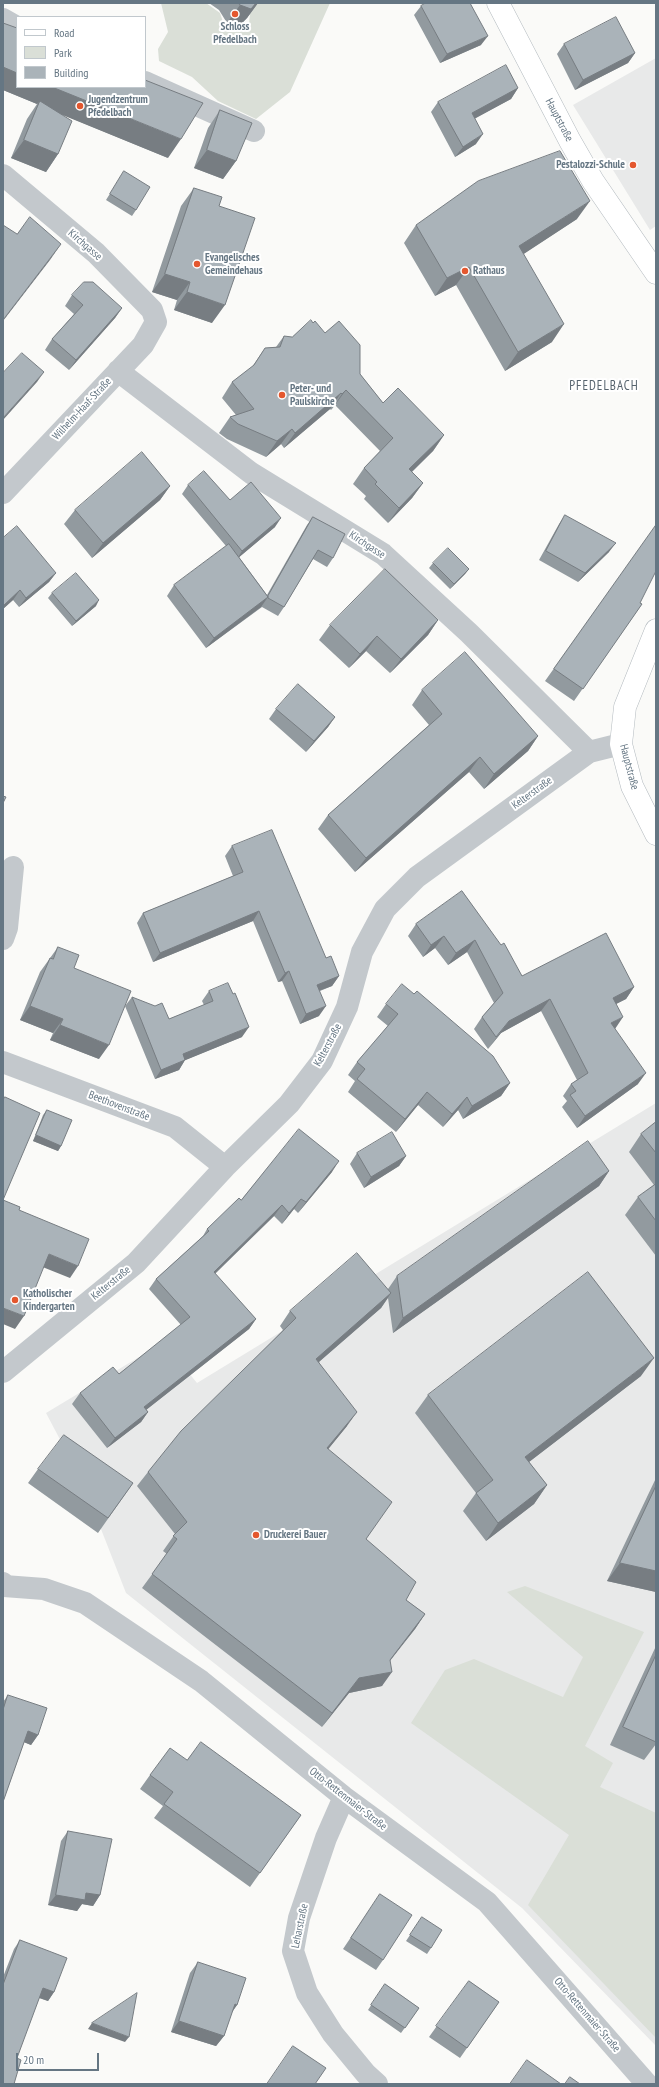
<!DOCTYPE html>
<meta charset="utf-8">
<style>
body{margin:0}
#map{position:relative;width:659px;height:2087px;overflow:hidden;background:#fafaf8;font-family:"PT Sans Narrow",sans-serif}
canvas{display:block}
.frame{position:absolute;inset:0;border:4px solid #657683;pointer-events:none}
.legend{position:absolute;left:16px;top:16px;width:130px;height:72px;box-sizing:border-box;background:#fff;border:1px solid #c1c8cd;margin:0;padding:5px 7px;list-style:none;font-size:12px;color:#657683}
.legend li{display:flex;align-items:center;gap:8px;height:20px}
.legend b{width:20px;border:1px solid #c1c8cd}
.scale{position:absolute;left:16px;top:2053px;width:83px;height:18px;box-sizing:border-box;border:2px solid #657683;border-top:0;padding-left:5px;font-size:12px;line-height:14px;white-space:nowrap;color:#657683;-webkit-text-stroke:3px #fff;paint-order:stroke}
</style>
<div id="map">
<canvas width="659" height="2087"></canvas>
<div class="frame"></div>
<ul class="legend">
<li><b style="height:5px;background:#fff"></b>Road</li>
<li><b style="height:11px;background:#dadfd7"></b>Park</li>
<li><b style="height:11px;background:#aab3b9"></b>Building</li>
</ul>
<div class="scale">20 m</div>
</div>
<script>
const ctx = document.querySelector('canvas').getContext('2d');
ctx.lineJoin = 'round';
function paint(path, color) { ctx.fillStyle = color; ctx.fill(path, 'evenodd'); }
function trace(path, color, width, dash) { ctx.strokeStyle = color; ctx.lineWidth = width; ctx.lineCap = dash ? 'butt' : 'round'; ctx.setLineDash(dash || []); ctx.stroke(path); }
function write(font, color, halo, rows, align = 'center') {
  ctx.font = font + ' "PT Sans Narrow",sans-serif'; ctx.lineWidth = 4; ctx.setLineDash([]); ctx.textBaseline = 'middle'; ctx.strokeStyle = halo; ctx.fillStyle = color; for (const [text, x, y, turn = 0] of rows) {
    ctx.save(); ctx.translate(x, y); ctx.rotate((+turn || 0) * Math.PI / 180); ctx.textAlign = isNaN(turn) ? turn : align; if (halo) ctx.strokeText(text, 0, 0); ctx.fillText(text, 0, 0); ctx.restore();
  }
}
paint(new Path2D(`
 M 656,58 L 656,226 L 650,230 L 573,105 Z
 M 656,1103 L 656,2046 L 522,1908 L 126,1593 L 83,1483 L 46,1413 L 164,1342 L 197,1383 Z`), '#e8e9e9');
paint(new Path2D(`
 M 161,3 L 206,3 L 220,13 L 223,22 L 234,30 L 241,28 L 249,23 L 250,14 L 248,6 L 244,3 L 330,3 L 290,92 L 256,119 L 218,101 L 192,77 L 159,61 L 158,49 L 168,32 Z
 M 525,1586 L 644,1632 L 585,1746 L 613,1763 L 600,1787 L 656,1813 L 656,2038 L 528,1905 L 569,1835 L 411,1723 L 445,1670 L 474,1659 L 563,1697 L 583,1657 L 507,1592 Z`), '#dadfd7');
const secondary = new Path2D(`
 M 498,3 L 570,141 L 593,181 L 656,273
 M 656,630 L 625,707 L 621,744 L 632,786 L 656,834`);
trace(secondary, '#b3babf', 23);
trace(new Path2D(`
 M 3,19 L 17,27
 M 145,82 L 254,131
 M 3,175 L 96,253 L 152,310 L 156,322 L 143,345 L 3,493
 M 118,371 L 251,473 L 383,554 L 469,633 L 589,752
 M 3,939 L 7,928 L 13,867
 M 3,1062 L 175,1127 L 225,1167
 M 3,1372 L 136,1263 L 225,1167 L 289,1104 L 322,1061 L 347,1007 L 362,952 L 385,909 L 417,877 L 589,752 L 621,744
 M 3,1583 L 4,1586 L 44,1589 L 85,1603 L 201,1681 L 344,1797 L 487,1902 L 647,2084
 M 344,1797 L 326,1838 L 299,1918 L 293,1951 L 307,1993 L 333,2034 L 366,2074 L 377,2084`), '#c3c8cc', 22);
trace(secondary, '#fff', 22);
paint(new Path2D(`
 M 209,3 L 258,3 L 247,18 L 238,27 L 227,23 L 219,10 Z
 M 421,6 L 481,45 L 440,63 L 414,15 Z
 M 3,23 L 168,158 L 61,114 L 58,154 L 46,172 L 11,158 L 27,119 L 37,104 L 3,90 Z
 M 564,44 L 635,53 L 628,63 L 575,90 L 557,54 Z
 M 518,88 L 511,99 L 475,118 L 476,144 L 455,157 L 431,112 L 438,102 Z
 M 220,110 L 236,161 L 223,179 L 194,168 L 208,128 Z
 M 124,171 L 136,210 L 132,216 L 106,200 Z
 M 194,188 L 219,206 L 212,323 L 174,310 L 177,300 L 152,292 L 181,206 Z
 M 577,219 L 523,254 L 552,342 L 505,371 L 456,285 L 435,296 L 404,243 L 416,225 Z
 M 72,295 L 122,308 L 115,318 L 69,370 L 45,350 L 52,339 L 74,314 L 65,306 Z
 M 284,336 L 360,374 L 383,403 L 444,435 L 433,451 L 412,472 L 423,483 L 412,498 L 388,523 L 364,499 L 366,496 L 353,484 L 364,468 L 380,451 L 335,405 L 331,410 L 330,409 L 284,448 L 281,444 L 266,457 L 227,439 L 219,433 L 230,417 L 236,415 L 222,398 L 232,382 L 252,367 L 265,348 L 276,347 Z
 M 188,485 L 230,500 L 275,527 L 239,557 L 267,595 L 307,525 L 313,517 L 333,558 L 327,567 L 313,559 L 284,607 L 278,616 L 262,607 L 206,648 L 167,596 L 174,585 L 226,546 L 182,494 Z
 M 170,486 L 160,500 L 92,558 L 64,524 L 75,510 Z
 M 565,515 L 609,552 L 578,582 L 539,560 L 559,524 Z
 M 656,525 L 640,603 L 642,604 L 574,701 L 545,681 Z
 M 3,538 L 56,573 L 49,582 L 19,607 L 13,600 L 3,609 Z
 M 433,563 L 469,569 L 465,574 L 450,589 L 429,568 Z
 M 52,593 L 96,606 L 72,626 L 48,598 Z
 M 438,620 L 428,635 L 390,673 L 366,651 L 349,668 L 319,640 L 330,625 Z
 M 422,690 L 538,736 L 528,751 L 484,789 L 469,772 L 355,872 L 318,829 L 328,815 L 429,725 L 412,705 Z
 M 276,709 L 335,717 L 328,727 L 306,752 L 269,719 Z
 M 232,846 L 326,958 L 339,976 L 332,986 L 320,991 L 319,1016 L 300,1024 L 282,981 L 278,982 L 253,921 L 153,962 L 137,923 L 143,913 L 233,876 L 225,856 Z
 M 462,891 L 522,976 L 634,987 L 626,999 L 616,1004 L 615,1029 L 638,1084 L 577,1128 L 562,1107 L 567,1101 L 563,1096 L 571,1084 L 577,1080 L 541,1011 L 501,1033 L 488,1049 L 474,1029 L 482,1017 L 494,1003 L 467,952 L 448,965 L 435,948 L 423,957 L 408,936 L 416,924 Z
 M 58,947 L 74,968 L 99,1059 L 50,1040 L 53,1033 L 20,1020 L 40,972 Z
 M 209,991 L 242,1037 L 185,1060 L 179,1070 L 155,1079 L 125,1006 L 132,997 L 169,1019 L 204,1005 L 202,1001 Z
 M 386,1004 L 510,1083 L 501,1096 L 463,1119 L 458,1110 L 443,1127 L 418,1105 L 396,1132 L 348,1092 L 355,1081 L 348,1075 L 357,1062 L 388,1026 L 377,1017 Z
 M 47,1110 L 61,1146 L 58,1151 L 33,1141 L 43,1115 Z
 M 656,1122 L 656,1256 L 625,1215 L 638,1197 L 654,1185 L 629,1152 L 641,1134 Z
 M 357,1153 L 406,1156 L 399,1166 L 364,1188 L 350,1164 Z
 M 609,1171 L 599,1186 L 393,1333 L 388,1298 L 381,1308 L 319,1362 L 347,1426 L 328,1449 L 366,1539 L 406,1600 L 425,1614 L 415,1629 L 390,1661 L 382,1686 L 349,1693 L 322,1727 L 142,1588 L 167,1554 L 163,1551 L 175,1534 L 137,1486 L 148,1472 L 283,1330 L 280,1326 L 290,1311 L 388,1289 L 397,1276 Z
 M 332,1172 L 298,1213 L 294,1209 L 282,1224 L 274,1216 L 215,1274 L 256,1319 L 249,1329 L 146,1410 L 148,1412 L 141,1422 L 107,1448 L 72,1404 L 80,1393 L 119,1374 L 181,1325 L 149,1289 L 156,1279 L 203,1236 L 207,1229 L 241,1200 Z
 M 641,1376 L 529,1462 L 547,1485 L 534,1504 L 486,1541 L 463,1511 L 476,1493 L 415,1413 L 428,1395 Z
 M 38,1469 L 133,1483 L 98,1533 L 28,1483 Z
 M 656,1478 L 656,1592 L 607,1581 Z
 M 656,1646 L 656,1744 L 644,1760 L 610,1745 Z
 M 8,1695 L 38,1735 L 31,1745 L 24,1742 L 3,1802 L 3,1702 Z
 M 187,1760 L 301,1815 L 250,1887 L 154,1818 L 163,1806 L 140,1789 L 150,1775 Z
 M 68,1831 L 100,1895 L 93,1906 L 82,1904 L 77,1911 L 48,1905 L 61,1841 Z
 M 380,1894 L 383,1960 L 376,1970 L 343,1949 Z
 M 422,1917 L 431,1948 L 427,1954 L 406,1941 Z
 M 20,1940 L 54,1992 L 48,2001 L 39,1998 L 3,2084 L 3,1977 L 14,1949 Z
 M 198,1962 L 237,2005 L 232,2012 L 224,2036 L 216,2046 L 171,2032 L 190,1973 Z
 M 469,1981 L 499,2002 L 460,2058 L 429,2037 Z
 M 385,1984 L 419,2008 L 401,2033 L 368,2010 Z`), '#929a9f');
paint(new Path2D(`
 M 258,3 L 247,18 L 238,27 L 227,23 L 240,5 Z
 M 488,36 L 481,45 L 440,63 L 447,54 Z
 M 635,53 L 628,63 L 575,90 L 583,80 Z
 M 3,67 L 17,73 L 17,87 L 52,87 L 181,139 L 168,158 L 38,105 L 40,101 L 37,104 L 3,90 Z
 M 518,88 L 511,99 L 465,124 L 472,113 Z
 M 483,134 L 476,144 L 455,157 L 463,147 Z
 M 24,140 L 58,154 L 46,172 L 11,158 Z
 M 207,150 L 236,161 L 223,179 L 194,168 Z
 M 590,201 L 577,219 L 507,265 L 519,246 Z
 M 61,244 L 50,260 L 3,321 L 3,320 Z
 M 469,267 L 456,285 L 435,296 L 447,278 Z
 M 165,274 L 190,282 L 177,300 L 152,292 Z
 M 187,292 L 225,305 L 212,323 L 174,310 Z
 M 122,308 L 115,318 L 69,370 L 76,360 Z
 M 564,324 L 552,342 L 505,371 L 518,352 Z
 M 44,372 L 37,382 L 3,420 L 3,418 Z
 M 346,390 L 335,405 L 331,410 L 342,394 Z
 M 341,393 L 330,409 L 284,448 L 295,433 Z
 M 292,429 L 281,444 L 266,457 L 277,441 Z
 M 444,435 L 433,451 L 398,485 L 409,469 Z
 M 423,483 L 412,498 L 388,523 L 399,508 Z
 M 170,486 L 160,500 L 92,558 L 103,543 Z
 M 281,518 L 275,527 L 237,559 L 242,551 Z
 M 616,543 L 609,552 L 578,582 L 585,573 Z
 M 469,569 L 465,574 L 450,589 L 454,584 Z
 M 56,573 L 49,582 L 19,607 L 26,598 Z
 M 20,590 L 13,600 L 3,609 L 3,606 Z
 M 268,597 L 261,607 L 206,648 L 214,638 Z
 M 99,600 L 96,606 L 72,626 L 76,621 Z
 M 438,620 L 428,635 L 390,673 L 401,659 Z
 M 377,636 L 366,651 L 349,668 L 360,654 Z
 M 335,717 L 328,727 L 306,752 L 314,741 Z
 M 538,736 L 528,751 L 484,789 L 494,774 Z
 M 480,757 L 469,772 L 355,872 L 366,858 Z
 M 259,911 L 253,921 L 153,962 L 160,953 Z
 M 444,936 L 435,948 L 423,957 L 431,945 Z
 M 475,940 L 467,952 L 448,965 L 456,953 Z
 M 289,971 L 282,981 L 278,982 L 285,973 Z
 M 339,976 L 332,986 L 310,994 L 317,985 Z
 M 634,987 L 626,999 L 604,1010 L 613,998 Z
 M 550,999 L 541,1011 L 501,1033 L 488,1049 L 509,1021 Z
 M 30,1006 L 63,1019 L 53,1033 L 20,1020 Z
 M 326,1006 L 319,1016 L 300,1024 L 306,1014 Z
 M 623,1017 L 615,1029 L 611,1023 Z
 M 60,1025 L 109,1045 L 99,1059 L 50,1040 Z
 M 249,1027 L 242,1037 L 176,1064 L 183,1054 Z
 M 185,1060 L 179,1070 L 155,1079 L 161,1070 Z
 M 646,1073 L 638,1084 L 577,1128 L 585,1116 Z
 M 510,1083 L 501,1096 L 463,1119 L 472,1106 Z
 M 427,1092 L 418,1105 L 396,1132 L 405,1119 Z
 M 467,1097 L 458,1110 L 443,1127 L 452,1114 Z
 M 36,1135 L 61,1146 L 58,1151 L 33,1141 Z
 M 406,1156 L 399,1166 L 364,1188 L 371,1177 Z
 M 339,1161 L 332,1172 L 298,1213 L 306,1202 Z
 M 609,1171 L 599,1186 L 393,1333 L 403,1318 Z
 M 301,1199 L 294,1209 L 282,1224 L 289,1213 Z
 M 282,1205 L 274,1216 L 206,1282 L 214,1272 Z
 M 49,1254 L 78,1266 L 70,1278 L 40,1266 Z
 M 391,1293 L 381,1308 L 306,1373 L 316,1359 Z
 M 3,1308 L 24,1316 L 15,1329 L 3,1324 Z
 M 256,1319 L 249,1329 L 137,1417 L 144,1407 Z
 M 654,1358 L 641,1376 L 512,1475 L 525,1457 Z
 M 148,1412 L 141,1422 L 107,1448 L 115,1438 Z
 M 357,1412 L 347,1426 L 317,1463 L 327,1448 Z
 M 547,1485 L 534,1504 L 486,1541 L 498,1523 Z
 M 620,1563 L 656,1571 L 656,1592 L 607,1581 Z
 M 425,1614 L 415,1629 L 379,1674 L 390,1660 Z
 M 392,1672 L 382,1686 L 349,1693 L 322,1727 L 332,1713 L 359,1678 Z
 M 28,1731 L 38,1735 L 31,1745 L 21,1741 Z
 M 86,1893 L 100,1895 L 93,1906 L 82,1904 L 77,1911 L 48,1905 L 56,1895 Z
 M 43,1988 L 54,1992 L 48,2001 L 37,1997 Z
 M 235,2004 L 237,2005 L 230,2015 Z
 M 179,2021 L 224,2036 L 216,2046 L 171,2032 Z
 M 92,2023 L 129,2037 L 125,2042 L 88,2029 Z`), '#777d82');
const building = new Path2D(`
 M 239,3 L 256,3 L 251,9 L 240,5 Z
 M 426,3 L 470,3 L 488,36 L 447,54 L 421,6 Z
 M 616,17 L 635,53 L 583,80 L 564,44 Z
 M 3,23 L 17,28 L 17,73 L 3,67 Z
 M 506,65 L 518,88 L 472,113 L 483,134 L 463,147 L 438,102 Z
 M 145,80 L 203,103 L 181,139 L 52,87 L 145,87 Z
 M 40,101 L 72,121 L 58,154 L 24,140 Z
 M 220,110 L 252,123 L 236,161 L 207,150 Z
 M 560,151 L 590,201 L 519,246 L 564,324 L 518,352 L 469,267 L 447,278 L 416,225 L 478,181 Z
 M 124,171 L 150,187 L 136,210 L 110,194 Z
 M 194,188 L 222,197 L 219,206 L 255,218 L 225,305 L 187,292 L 190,282 L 165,274 Z
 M 30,217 L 61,244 L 3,320 L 3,225 L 17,234 Z
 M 84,282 L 93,282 L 122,308 L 76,360 L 52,339 L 83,305 L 72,295 Z
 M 311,320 L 313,323 L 315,321 L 325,333 L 339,321 L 360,345 L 360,374 L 383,403 L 398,388 L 444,435 L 409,469 L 423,483 L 399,508 L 375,484 L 377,482 L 364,468 L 393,438 L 346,390 L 342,394 L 341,393 L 295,433 L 292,429 L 277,441 L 238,424 L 230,417 L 254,409 L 232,382 L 254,365 L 265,348 L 280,347 L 284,336 L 292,337 Z
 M 22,353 L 44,372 L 3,418 L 3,373 Z
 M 142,452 L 170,486 L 103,543 L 75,510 Z
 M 204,471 L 230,500 L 251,482 L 281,518 L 242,551 L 188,485 Z
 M 565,515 L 616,543 L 585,573 L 546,551 Z
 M 313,517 L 345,534 L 333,558 L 318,550 L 284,607 L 268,598 L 268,596 Z
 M 656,525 L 656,571 L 640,603 L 642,604 L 583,689 L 554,669 Z
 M 17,526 L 56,573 L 26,598 L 20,590 L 3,606 L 3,538 Z
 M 229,544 L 268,597 L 214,638 L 174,585 Z
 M 448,548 L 469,569 L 454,584 L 433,563 Z
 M 385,569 L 438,620 L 401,659 L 377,636 L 360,654 L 330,625 Z
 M 76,573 L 99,600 L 76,621 L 52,593 Z
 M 465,652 L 538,736 L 494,774 L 480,757 L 366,858 L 328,815 L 442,714 L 422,690 Z
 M 298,684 L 335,717 L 314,741 L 276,709 Z
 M 3,796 L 6,797 L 3,803 Z
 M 272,830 L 326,958 L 331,956 L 339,976 L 317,985 L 326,1006 L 306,1014 L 289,971 L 285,973 L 259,911 L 160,953 L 143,913 L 243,872 L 232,846 Z
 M 462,891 L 501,945 L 504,943 L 522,976 L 606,933 L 634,987 L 613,998 L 623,1017 L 611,1023 L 646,1073 L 585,1116 L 570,1095 L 576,1091 L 571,1084 L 588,1073 L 550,999 L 509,1021 L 496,1037 L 482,1017 L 503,993 L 475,940 L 456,953 L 444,936 L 431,945 L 416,924 Z
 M 58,947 L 79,955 L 74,968 L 131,991 L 109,1045 L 60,1025 L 63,1019 L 30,1006 L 50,958 L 53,959 Z
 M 228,983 L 233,994 L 235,993 L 249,1027 L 183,1054 L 185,1060 L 161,1070 L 132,997 L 155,1006 L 162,1003 L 169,1019 L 213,1001 L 209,991 Z
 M 402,984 L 414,994 L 417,991 L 493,1056 L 510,1083 L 472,1106 L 467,1097 L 452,1114 L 427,1092 L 405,1119 L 357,1079 L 365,1069 L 357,1062 L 398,1014 L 386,1004 Z
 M 5,1097 L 40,1113 L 3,1200 L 3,1101 Z
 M 47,1110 L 72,1120 L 61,1146 L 36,1135 Z
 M 656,1122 L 656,1153 L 641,1134 Z
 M 299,1129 L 339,1161 L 306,1202 L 301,1199 L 289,1213 L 282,1205 L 214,1272 L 256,1319 L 144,1407 L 148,1412 L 115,1438 L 80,1393 L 113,1367 L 119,1374 L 190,1317 L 156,1279 L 209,1231 L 207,1229 L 239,1198 L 241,1200 Z
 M 392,1132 L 406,1156 L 371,1177 L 357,1153 Z
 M 588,1141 L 609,1171 L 403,1318 L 397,1276 Z
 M 656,1184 L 656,1221 L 638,1197 Z
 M 3,1200 L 20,1207 L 19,1210 L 89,1239 L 78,1266 L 49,1254 L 24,1316 L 3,1308 Z
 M 357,1253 L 391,1293 L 316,1359 L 357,1412 L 327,1448 L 392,1502 L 366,1539 L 416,1582 L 406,1600 L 425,1614 L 390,1660 L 392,1672 L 359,1678 L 332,1713 L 152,1574 L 177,1539 L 173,1536 L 187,1522 L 148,1472 L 181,1431 L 296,1318 L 290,1311 Z
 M 588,1272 L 654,1358 L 525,1457 L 547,1485 L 498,1523 L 476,1493 L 493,1480 L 428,1395 Z
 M 64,1435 L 133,1483 L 108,1518 L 38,1469 Z
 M 656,1486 L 656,1571 L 620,1563 Z
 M 656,1655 L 656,1742 L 623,1727 Z
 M 8,1695 L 47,1708 L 38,1735 L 28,1731 L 3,1802 L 3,1710 Z
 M 201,1742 L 301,1815 L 260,1873 L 164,1804 L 173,1792 L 150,1775 L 170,1748 L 187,1760 Z
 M 68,1831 L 112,1839 L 100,1895 L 86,1893 L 85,1900 L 56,1895 Z
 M 380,1894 L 412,1915 L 383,1960 L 351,1938 Z
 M 422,1917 L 442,1930 L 431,1948 L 410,1935 Z
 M 20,1940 L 67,1958 L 54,1992 L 43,1988 L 17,2058 L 21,2060 L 14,2084 L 3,2084 L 3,1985 Z
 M 198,1962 L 246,1978 L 237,2005 L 235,2004 L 224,2036 L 179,2021 Z
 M 469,1981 L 499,2002 L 467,2048 L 436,2026 Z
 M 385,1984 L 419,2008 L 405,2028 L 371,2005 Z
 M 137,1993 L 129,2037 L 92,2023 Z
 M 293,2046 L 326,2068 L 315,2084 L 267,2084 Z
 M 527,2060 L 561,2084 L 510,2084 Z
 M 570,2077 L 580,2084 L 565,2084 Z`);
paint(building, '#aab3b9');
trace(building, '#777d82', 1);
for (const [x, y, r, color] of [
 [235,14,4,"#e4572e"],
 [80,106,4,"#e4572e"],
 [633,165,4,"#e4572e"],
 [197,264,4,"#e4572e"],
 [465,271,4,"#e4572e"],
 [282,395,4,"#e4572e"],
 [15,1300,4,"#e4572e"],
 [256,1535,4,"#e4572e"]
]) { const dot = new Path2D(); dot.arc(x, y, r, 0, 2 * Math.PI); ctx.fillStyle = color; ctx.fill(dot); trace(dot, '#fff', 1.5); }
write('bold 11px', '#657683', '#fff', [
 ["Schloss",235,27,"center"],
 ["Pfedelbach",235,40,"center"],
 ["Jugendzentrum",88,100],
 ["Pfedelbach",88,113],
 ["Pestalozzi-Schule",625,165,"right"],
 ["Evangelisches",205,258],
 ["Gemeindehaus",205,271],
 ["Rathaus",473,271],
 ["Peter- und",290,389],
 ["Paulskirche",290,402],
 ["Katholischer",23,1294],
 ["Kindergarten",23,1307],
 ["Druckerei Bauer",264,1535]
], 'left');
write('11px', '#657683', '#fff', [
 ["Hauptstraße",559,120,62],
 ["Kirchgasse",85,245,41],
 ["Wilhelm-Haaf-Straße",82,409,-47],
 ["Kirchgasse",367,545,33],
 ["Hauptstraße",629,767,75],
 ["Kelterstraße",532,793,-36],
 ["Kelterstraße",328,1045,-62],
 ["Beethovenstraße",119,1106,21],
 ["Kelterstraße",111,1283,-39],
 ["Otto-Rettenmaier-Straße",348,1799,38],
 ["Leharstraße",300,1926,-78],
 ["Otto-Rettenmaier-Straße",587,2015,49]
]);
ctx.letterSpacing = '1px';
write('13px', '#57646e', '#fff', [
 ["PFEDELBACH",604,386]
]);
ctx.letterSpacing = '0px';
</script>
